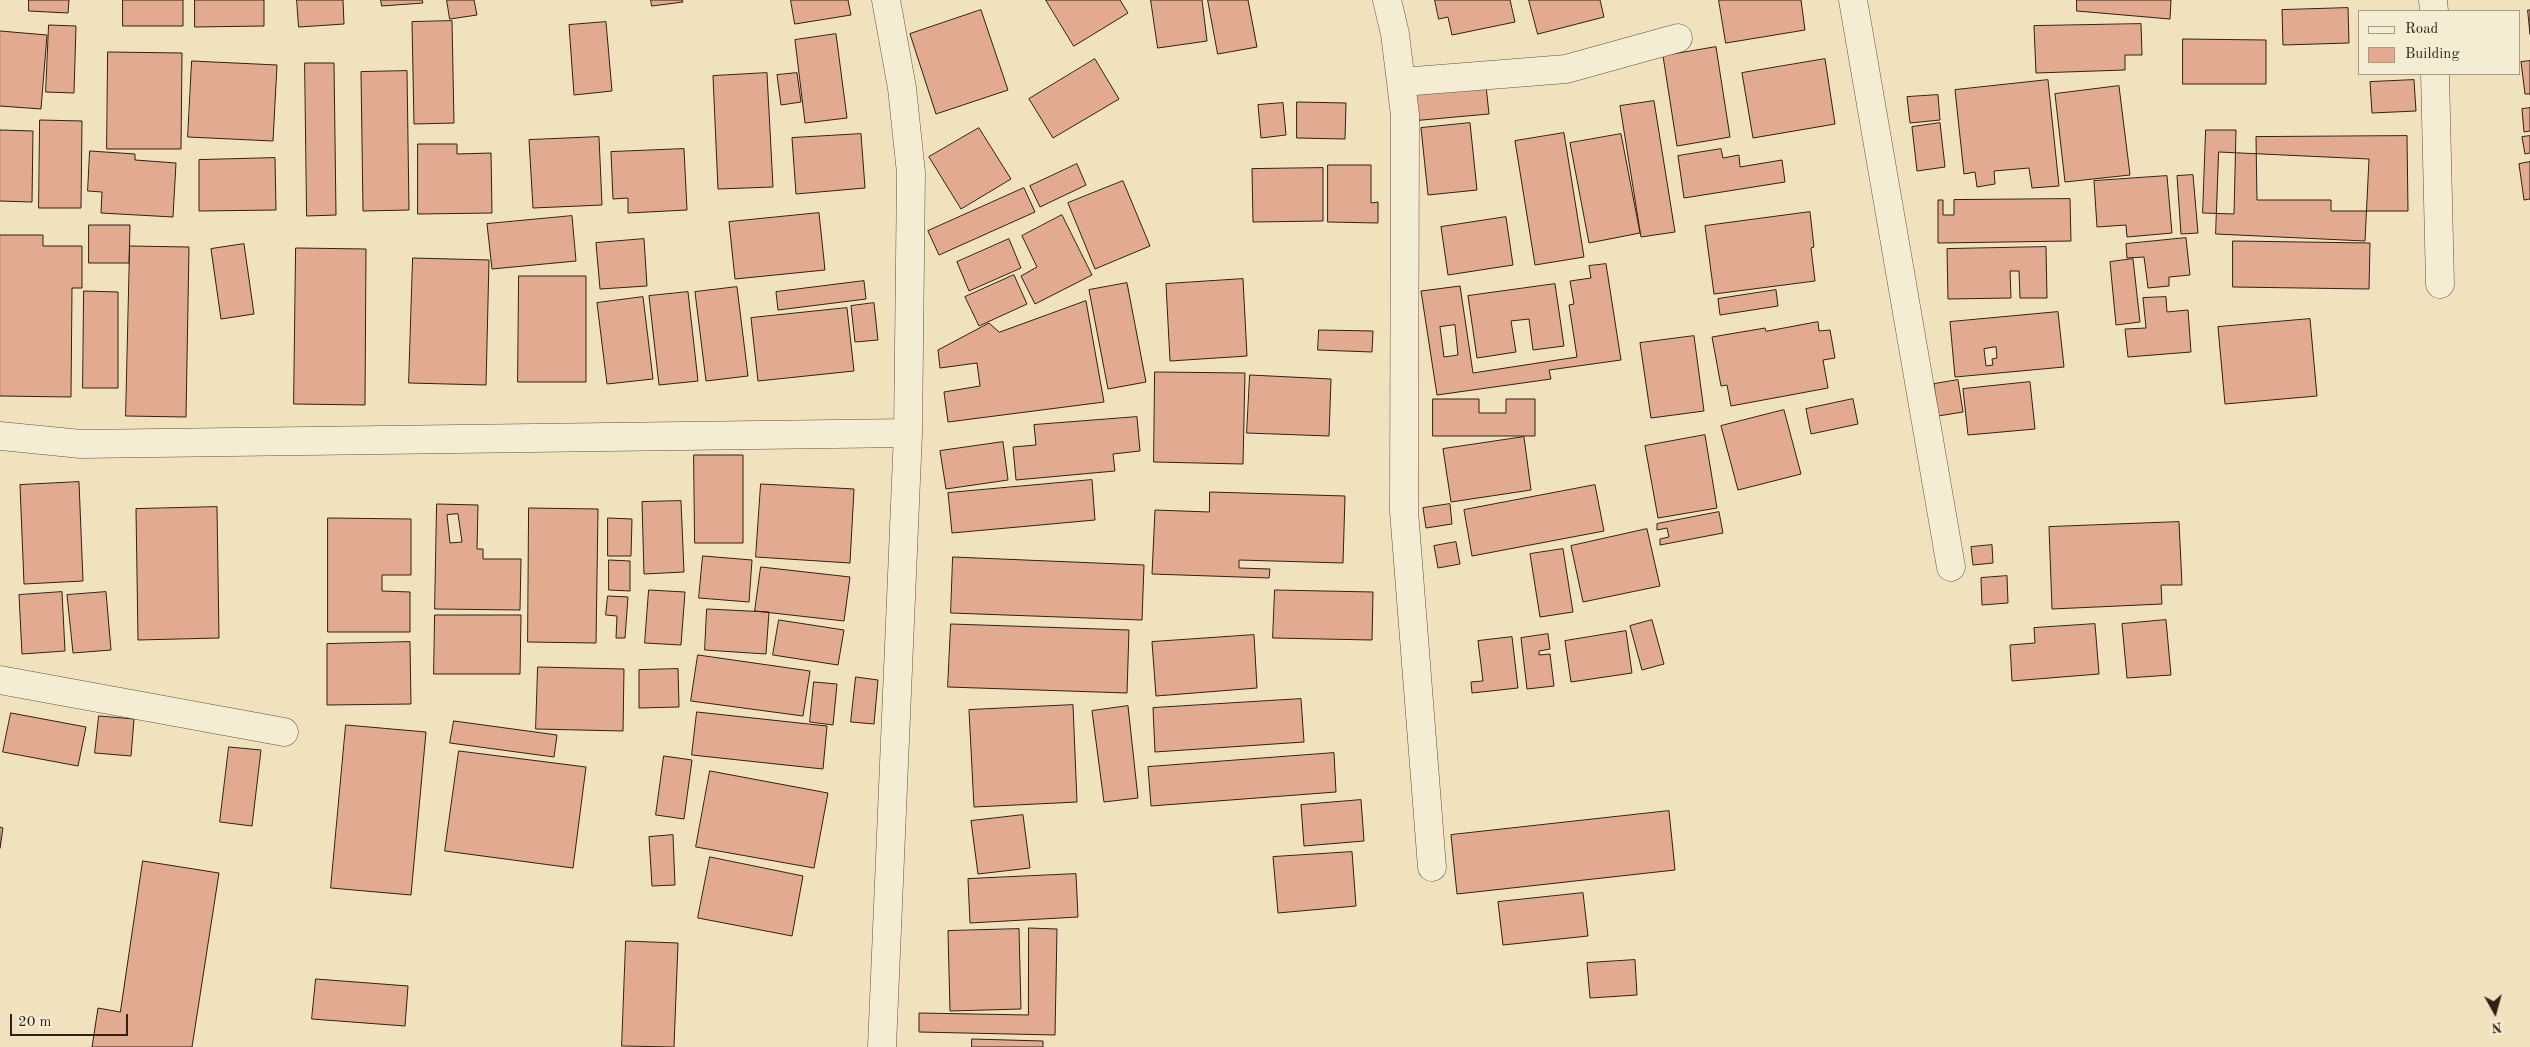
<!DOCTYPE html>
<style>
body{margin:0}
#map{position:relative;width:2530px;height:1047px;overflow:hidden;background:#f0e2bd;font-family:"Old Standard TT",serif}
canvas{display:block}
.legend{position:absolute;left:2358px;top:10px;width:162px;height:65px;box-sizing:border-box;background:#f5ecd4;border:1px solid #a79a88;margin:0;padding:6px 9px;list-style:none;font-size:15px;color:#321f15}
.legend li{display:flex;align-items:center;gap:10px;height:25px}
.legend b{width:25px;border:1px solid #a79a88}
.north{position:absolute;left:2470px;top:987px;width:50px;height:50px;-webkit-text-stroke:4px #f5ecd4;paint-order:stroke;rotate:173deg;font-size:14px;font-weight:700;line-height:20px;text-align:center;color:#321f15}
.north::after{content:'';display:block;margin:auto;width:18px;height:22px;background:#321f15;clip-path:polygon(50% 0,100% 100%,50% 72%,0 100%)}
.scale{position:absolute;left:10px;top:1014px;width:118px;height:22px;box-sizing:border-box;border:2px solid #321f15;border-top:0;padding-left:6px;font-size:15px;line-height:18px;white-space:nowrap;color:#321f15;-webkit-text-stroke:4px #f5ecd4;paint-order:stroke}
</style>
<div id="map">
<canvas width="2530" height="1047"></canvas>
<ul class="legend">
<li><b style="height:6px;background:#f5ecd4"></b>Road</li>
<li><b style="height:14px;background:#e2ab8f"></b>Building</li>
</ul>
<div class="north">N</div>
<div class="scale">20 m</div>
</div>
<script>
const ctx = document.querySelector('canvas').getContext('2d');
ctx.lineJoin = 'round';
function paint(path, color) { ctx.fillStyle = color; ctx.fill(path, 'evenodd'); }
function trace(path, color, width, dash) { ctx.strokeStyle = color; ctx.lineWidth = width; ctx.lineCap = dash ? 'butt' : 'round'; ctx.setLineDash(dash || []); ctx.stroke(path); }
const building = new Path2D(`
 M 29,0 L 69,0 L 68,13 L 29,11 Z
 M 123,0 L 183,0 L 183,26 L 123,26 Z
 M 195,0 L 264,0 L 264,26 L 195,27 Z
 M 297,0 L 343,0 L 344,24 L 299,27 Z
 M 381,0 L 422,0 L 423,3 L 382,6 Z
 M 447,0 L 474,0 L 477,15 L 450,19 Z
 M 651,0 L 682,0 L 683,2 L 652,6 Z
 M 791,0 L 848,0 L 851,15 L 795,24 Z
 M 1046,0 L 1120,0 L 1128,13 L 1074,46 Z
 M 1151,0 L 1202,0 L 1207,41 L 1158,48 Z
 M 1208,0 L 1248,0 L 1257,47 L 1218,54 Z
 M 1435,0 L 1510,0 L 1515,22 L 1452,35 L 1448,17 L 1439,19 Z
 M 1529,0 L 1600,0 L 1604,17 L 1538,34 Z
 M 1719,0 L 1801,0 L 1805,30 L 1726,43 Z
 M 2077,0 L 2171,0 L 2170,19 L 2077,11 Z
 M 2348,8 L 2349,43 L 2283,45 L 2282,10 Z
 M 981,10 L 1008,90 L 936,114 L 910,34 Z
 M 2528,10 L 2530,10 L 2530,34 Z
 M 452,21 L 454,123 L 414,124 L 412,22 Z
 M 606,22 L 612,91 L 574,95 L 569,25 Z
 M 2141,24 L 2142,55 L 2125,55 L 2125,70 L 2036,73 L 2034,26 Z
 M 49,25 L 76,26 L 74,93 L 46,92 Z
 M 0,31 L 47,35 L 41,109 L 0,106 Z
 M 836,34 L 847,118 L 805,123 L 795,40 Z
 M 2183,39 L 2266,40 L 2266,84 L 2183,84 Z
 M 1716,47 L 1730,137 L 1677,146 L 1663,56 Z
 M 108,52 L 182,53 L 181,149 L 107,149 Z
 M 1095,59 L 1119,99 L 1053,138 L 1029,99 Z
 M 1825,59 L 1835,124 L 1753,138 L 1742,73 Z
 M 192,61 L 277,65 L 273,141 L 188,137 Z
 M 2530,61 L 2530,94 L 2525,94 L 2521,62 Z
 M 305,63 L 334,63 L 336,215 L 307,216 Z
 M 407,71 L 409,210 L 363,211 L 361,72 Z
 M 767,73 L 773,187 L 718,189 L 713,76 Z
 M 797,73 L 801,102 L 781,105 L 777,75 Z
 M 2048,80 L 2059,186 L 2032,188 L 2029,168 L 1994,171 L 1995,184 L 1977,187 L 1975,172 L 1964,174 L 1955,90 Z
 M 2414,80 L 2416,111 L 2372,113 L 2370,82 Z
 M 1486,86 L 1489,114 L 1411,121 L 1408,94 Z
 M 2119,86 L 2130,175 L 2065,182 L 2055,94 Z
 M 1938,95 L 1940,120 L 1910,123 L 1907,97 Z
 M 1654,101 L 1675,232 L 1641,237 L 1620,106 Z
 M 1297,102 L 1346,103 L 1345,139 L 1297,138 Z
 M 1283,103 L 1286,135 L 1261,138 L 1258,105 Z
 M 2530,108 L 2530,131 L 2524,132 L 2522,109 Z
 M 40,120 L 82,121 L 81,208 L 39,208 Z
 M 1470,123 L 1477,190 L 1428,195 L 1421,128 Z
 M 1940,123 L 1945,167 L 1917,171 L 1912,127 Z
 M 979,128 L 1011,179 L 961,209 L 929,157 Z
 M 0,130 L 33,131 L 32,202 L 0,201 Z
 M 2206,130 L 2236,130 L 2234,214 L 2203,213 Z
 M 1564,133 L 1584,257 L 1535,265 L 1515,141 Z
 M 861,134 L 865,188 L 796,194 L 792,138 Z
 M 1621,134 L 1640,233 L 1589,243 L 1570,143 Z
 M 2407,136 L 2408,211 L 2331,211 L 2331,200 L 2257,200 L 2256,137 Z
 M 2530,136 L 2530,153 L 2525,154 L 2522,137 Z
 M 599,137 L 602,205 L 533,208 L 529,140 Z
 M 418,144 L 457,144 L 457,154 L 491,153 L 492,213 L 418,214 Z
 M 684,149 L 687,210 L 628,213 L 628,198 L 613,199 L 611,152 Z
 M 1721,149 L 1723,158 L 1739,155 L 1740,167 L 1782,160 L 1785,182 L 1684,198 L 1678,156 Z
 M 90,151 L 135,154 L 135,160 L 176,163 L 173,217 L 101,213 L 102,192 L 88,191 Z
 M 2219,152 L 2369,159 L 2365,241 L 2216,234 Z
 M 275,158 L 276,210 L 199,211 L 199,160 Z
 M 2530,162 L 2530,199 L 2524,200 L 2519,164 Z
 M 1077,164 L 1086,185 L 1040,207 L 1030,186 Z
 M 1328,165 L 1371,165 L 1371,203 L 1378,202 L 1378,223 L 1328,222 Z
 M 1323,168 L 1323,221 L 1253,222 L 1252,169 Z
 M 2193,175 L 2198,233 L 2181,234 L 2177,176 Z
 M 2167,176 L 2172,233 L 2127,237 L 2126,225 L 2097,227 L 2094,181 Z
 M 1123,181 L 1150,246 L 1095,269 L 1068,203 Z
 M 1024,188 L 1035,212 L 939,255 L 928,231 Z
 M 2070,199 L 2071,241 L 1938,243 L 1938,200 L 1943,200 L 1943,215 L 1954,215 L 1954,200 Z
 M 1810,212 L 1814,247 L 1811,248 L 1815,281 L 1714,294 L 1705,226 Z
 M 819,213 L 825,270 L 735,279 L 729,222 Z
 M 1062,215 L 1092,275 L 1035,304 L 1021,276 L 1037,267 L 1022,236 Z
 M 572,216 L 576,261 L 492,269 L 487,224 Z
 M 1506,217 L 1513,265 L 1448,275 L 1441,227 Z
 M 89,225 L 130,225 L 129,263 L 89,263 Z
 M 0,235 L 43,235 L 43,246 L 82,246 L 82,288 L 72,288 L 71,397 L 0,396 Z
 M 2186,238 L 2190,275 L 2169,277 L 2169,286 L 2148,288 L 2144,257 L 2127,258 L 2126,244 Z
 M 644,239 L 647,286 L 600,289 L 596,243 Z
 M 1009,239 L 1021,268 L 969,291 L 957,262 Z
 M 2233,241 L 2370,243 L 2369,289 L 2233,287 Z
 M 244,244 L 254,314 L 221,319 L 211,249 Z
 M 130,246 L 189,247 L 186,417 L 126,416 Z
 M 2046,247 L 2047,298 L 2020,298 L 2019,271 L 2010,271 L 2011,298 L 1948,299 L 1947,249 Z
 M 296,248 L 366,249 L 365,405 L 294,404 Z
 M 413,258 L 489,260 L 486,385 L 409,383 Z
 M 2133,259 L 2140,322 L 2116,325 L 2110,262 Z
 M 1606,264 L 1621,360 L 1549,370 L 1551,379 L 1437,395 L 1421,291 L 1460,286 L 1473,373 L 1577,357 L 1569,305 L 1574,304 L 1570,281 L 1591,278 L 1589,266 ZM 1455,325 L 1458,355 L 1444,357 L 1440,327 Z
 M 1014,275 L 1027,304 L 979,326 L 965,297 Z
 M 519,276 L 586,276 L 586,382 L 518,382 Z
 M 1243,279 L 1247,356 L 1170,361 L 1166,284 Z
 M 864,281 L 866,299 L 778,310 L 776,292 Z
 M 1127,283 L 1146,382 L 1108,389 L 1089,290 Z
 M 1555,284 L 1564,346 L 1533,350 L 1529,319 L 1511,321 L 1516,352 L 1477,358 L 1468,296 Z
 M 737,287 L 748,376 L 706,381 L 695,292 Z
 M 1776,290 L 1778,306 L 1720,315 L 1718,299 Z
 M 84,291 L 118,292 L 118,388 L 83,388 Z
 M 688,292 L 698,381 L 659,385 L 649,296 Z
 M 643,297 L 653,379 L 607,384 L 597,303 Z
 M 2166,297 L 2167,312 L 2188,310 L 2191,352 L 2128,357 L 2125,329 L 2146,328 L 2143,298 Z
 M 1086,301 L 1104,402 L 948,422 L 944,392 L 980,386 L 977,363 L 940,368 L 938,350 L 989,323 L 999,332 Z
 M 874,303 L 878,340 L 855,342 L 851,306 Z
 M 847,308 L 854,371 L 758,381 L 751,318 Z
 M 2058,312 L 2064,367 L 1955,377 L 1950,322 ZM 1996,347 L 1997,358 L 1992,359 L 1993,365 L 1986,366 L 1984,349 Z
 M 2310,319 L 2317,396 L 2225,404 L 2218,327 Z
 M 1818,322 L 1819,331 L 1830,330 L 1835,358 L 1823,360 L 1828,388 L 1731,406 L 1727,385 L 1721,386 L 1712,337 L 1765,328 L 1766,331 Z
 M 1319,330 L 1373,331 L 1372,352 L 1318,350 Z
 M 1694,336 L 1704,411 L 1651,418 L 1640,343 Z
 M 1155,372 L 1245,373 L 1243,464 L 1154,462 Z
 M 1250,375 L 1331,379 L 1329,436 L 1247,433 Z
 M 1958,380 L 1963,412 L 1938,416 L 1934,384 Z
 M 2030,382 L 2035,429 L 1968,435 L 1963,389 Z
 M 1433,399 L 1479,399 L 1479,413 L 1506,413 L 1506,399 L 1535,399 L 1535,436 L 1433,436 Z
 M 1853,399 L 1858,424 L 1811,434 L 1806,409 Z
 M 1784,410 L 1801,474 L 1738,490 L 1721,426 Z
 M 1137,417 L 1140,451 L 1113,454 L 1115,471 L 1016,480 L 1013,447 L 1036,445 L 1034,425 Z
 M 1705,435 L 1717,508 L 1658,518 L 1645,446 Z
 M 1524,437 L 1531,490 L 1451,502 L 1443,449 Z
 M 1003,442 L 1008,480 L 946,489 L 940,451 Z
 M 694,455 L 743,455 L 743,543 L 695,543 Z
 M 1092,480 L 1095,520 L 952,533 L 948,493 Z
 M 79,482 L 83,581 L 24,584 L 20,485 Z
 M 761,484 L 854,489 L 850,563 L 756,557 Z
 M 1595,485 L 1604,531 L 1472,556 L 1464,510 Z
 M 1210,492 L 1345,496 L 1343,563 L 1239,560 L 1239,568 L 1270,569 L 1269,578 L 1152,574 L 1155,510 L 1209,512 Z
 M 681,501 L 684,572 L 644,574 L 642,502 Z
 M 437,504 L 478,505 L 477,549 L 483,549 L 483,559 L 521,559 L 520,610 L 435,609 ZM 458,514 L 462,542 L 450,543 L 447,515 Z
 M 1450,504 L 1452,524 L 1426,528 L 1423,508 Z
 M 217,507 L 219,638 L 138,640 L 136,509 Z
 M 529,508 L 598,509 L 596,643 L 528,642 Z
 M 1719,512 L 1723,533 L 1660,545 L 1660,539 L 1669,537 L 1667,528 L 1657,530 L 1657,524 Z
 M 328,518 L 411,519 L 411,575 L 382,575 L 382,591 L 410,592 L 410,632 L 328,632 Z
 M 608,518 L 632,519 L 631,556 L 608,556 Z
 M 2179,522 L 2182,585 L 2161,585 L 2162,604 L 2052,609 L 2049,527 Z
 M 1647,529 L 1660,586 L 1583,602 L 1571,546 Z
 M 1456,542 L 1460,564 L 1438,568 L 1434,546 Z
 M 1992,545 L 1993,563 L 1973,565 L 1971,547 Z
 M 1563,549 L 1573,612 L 1540,617 L 1530,554 Z
 M 703,556 L 752,560 L 749,602 L 699,598 Z
 M 953,557 L 1144,565 L 1142,620 L 951,613 Z
 M 609,560 L 630,561 L 630,591 L 609,590 Z
 M 761,567 L 850,577 L 844,621 L 755,611 Z
 M 2007,576 L 2008,603 L 1982,605 L 1981,578 Z
 M 649,590 L 685,592 L 681,645 L 645,643 Z
 M 1275,590 L 1373,592 L 1372,640 L 1273,638 Z
 M 62,592 L 65,651 L 22,654 L 19,595 Z
 M 106,592 L 111,650 L 73,653 L 67,595 Z
 M 608,596 L 628,597 L 625,638 L 616,638 L 617,616 L 606,615 Z
 M 707,609 L 769,612 L 766,654 L 705,650 Z
 M 435,615 L 521,615 L 520,674 L 434,674 Z
 M 779,620 L 844,630 L 838,665 L 773,655 Z
 M 1652,620 L 1664,664 L 1642,670 L 1630,626 Z
 M 2166,620 L 2171,675 L 2127,678 L 2122,624 Z
 M 951,624 L 1129,630 L 1127,693 L 948,687 Z
 M 2095,624 L 2099,674 L 2012,681 L 2010,645 L 2035,643 L 2034,628 Z
 M 1626,631 L 1632,673 L 1571,682 L 1565,641 Z
 M 1548,634 L 1550,649 L 1539,651 L 1539,655 L 1550,654 L 1554,686 L 1527,689 L 1521,638 Z
 M 1254,635 L 1257,688 L 1156,696 L 1152,642 Z
 M 1512,637 L 1518,688 L 1472,693 L 1471,682 L 1483,681 L 1478,641 Z
 M 410,642 L 411,704 L 327,705 L 327,644 Z
 M 698,655 L 810,671 L 803,716 L 691,701 Z
 M 538,667 L 624,669 L 623,731 L 536,729 Z
 M 678,669 L 679,707 L 639,708 L 639,670 Z
 M 856,677 L 878,680 L 874,724 L 851,722 Z
 M 814,682 L 837,684 L 833,725 L 810,722 Z
 M 1301,699 L 1304,742 L 1155,752 L 1153,708 Z
 M 1073,705 L 1077,802 L 974,807 L 969,710 Z
 M 1128,706 L 1138,798 L 1104,802 L 1092,711 Z
 M 697,712 L 827,726 L 823,769 L 692,755 Z
 M 11,713 L 86,727 L 78,766 L 3,752 Z
 M 99,716 L 134,719 L 131,756 L 95,753 Z
 M 454,721 L 557,735 L 554,757 L 450,743 Z
 M 346,725 L 426,732 L 411,895 L 331,888 Z
 M 229,747 L 261,750 L 252,826 L 220,822 Z
 M 459,751 L 586,767 L 573,868 L 445,851 Z
 M 1334,753 L 1336,792 L 1151,806 L 1148,767 Z
 M 664,756 L 692,760 L 684,819 L 656,815 Z
 M 710,771 L 828,793 L 814,868 L 696,847 Z
 M 1361,800 L 1364,841 L 1304,846 L 1301,805 Z
 M 1669,811 L 1675,870 L 1457,894 L 1451,835 Z
 M 1023,815 L 1030,868 L 978,874 L 971,821 Z
 M 0,827 L 3,828 L 0,848 Z
 M 673,835 L 675,885 L 652,886 L 649,837 Z
 M 1352,852 L 1356,906 L 1278,913 L 1273,857 Z
 M 710,857 L 803,876 L 792,936 L 698,918 Z
 M 143,861 L 219,873 L 192,1047 L 92,1047 L 98,1008 L 120,1012 Z
 M 1076,874 L 1078,917 L 970,923 L 968,879 Z
 M 1583,893 L 1588,936 L 1503,945 L 1498,902 Z
 M 1029,928 L 1057,929 L 1055,1035 L 919,1032 L 919,1013 L 1028,1015 Z
 M 1019,929 L 1021,1009 L 950,1011 L 948,931 Z
 M 626,941 L 678,943 L 674,1047 L 622,1046 Z
 M 1635,960 L 1637,995 L 1590,998 L 1587,963 Z
 M 316,979 L 408,986 L 405,1026 L 312,1019 Z
 M 972,1039 L 1043,1041 L 1043,1047 L 972,1047 Z`);
paint(building, '#e2ab8f');
trace(building, '#321f15', 1);
const minor = new Path2D(`
 M 1387,0 L 1395,34 L 1405,115 L 1404,511 L 1432,867
 M 1853,0 L 1951,567
 M 2433,0 L 2434,11
 M 2435,74 L 2440,284
 M 1402,82 L 1566,69 L 1678,38
 M 0,436 L 81,444 L 908,433
 M 0,680 L 284,732
 M 882,1047 L 908,433 L 911,173 L 902,88 L 886,0`);
trace(minor, '#62503f', 29);
trace(minor, '#f5ecd4', 28);
</script>
